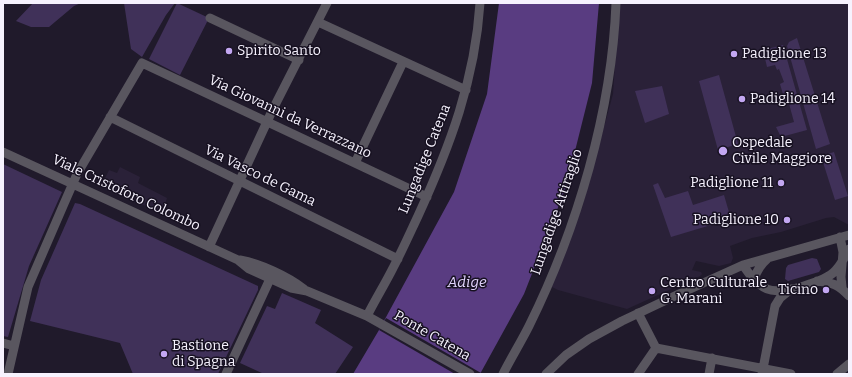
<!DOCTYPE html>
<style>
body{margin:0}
#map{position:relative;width:852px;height:377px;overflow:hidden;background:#201a2b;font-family:Bitter,serif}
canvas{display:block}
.frame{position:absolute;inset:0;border:4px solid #f6f2fe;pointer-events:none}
</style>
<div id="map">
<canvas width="852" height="377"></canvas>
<div class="frame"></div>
</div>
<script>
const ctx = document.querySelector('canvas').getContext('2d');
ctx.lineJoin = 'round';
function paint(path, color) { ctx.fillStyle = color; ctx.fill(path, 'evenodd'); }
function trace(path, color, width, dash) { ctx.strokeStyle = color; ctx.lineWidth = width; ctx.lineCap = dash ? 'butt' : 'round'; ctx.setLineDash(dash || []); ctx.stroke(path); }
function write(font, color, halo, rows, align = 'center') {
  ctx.font = font + ' Bitter,serif'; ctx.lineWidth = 3; ctx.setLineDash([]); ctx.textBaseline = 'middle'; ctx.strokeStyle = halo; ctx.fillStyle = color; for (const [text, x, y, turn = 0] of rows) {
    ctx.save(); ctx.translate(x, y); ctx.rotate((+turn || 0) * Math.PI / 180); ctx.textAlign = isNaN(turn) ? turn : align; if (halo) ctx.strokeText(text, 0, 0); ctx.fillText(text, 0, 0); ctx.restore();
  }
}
paint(new Path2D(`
 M 619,3 L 849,3 L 849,225 L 834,217 L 826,218 L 781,232 L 752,238 L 730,246 L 733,258 L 731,263 L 719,266 L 696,261 L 692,270 L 701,272 L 702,274 L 700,276 L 627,309 L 558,290 L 550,286 L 582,208 L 613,94 Z
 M 120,167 L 140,177 L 138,183 L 167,198 L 162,213 L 101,187 L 109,170 L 117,173 Z`), '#2a2138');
paint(new Path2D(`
 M 33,3 L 81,3 L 74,6 L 49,27 L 31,27 L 16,21 Z
 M 124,3 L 175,3 L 166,15 L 142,57 L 131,49 Z
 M 177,3 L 209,18 L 180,75 L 149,59 Z
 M 797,38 L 830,144 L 816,149 L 787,46 L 789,42 Z
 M 783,45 L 807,130 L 781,137 L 776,127 L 794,122 L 788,100 L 785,101 L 780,84 L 784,82 L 779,69 L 777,70 L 775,65 L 767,67 L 763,50 Z
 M 719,75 L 738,144 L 718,150 L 699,81 Z
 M 662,86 L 669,114 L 645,123 L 635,91 Z
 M 834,152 L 848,196 L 835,200 L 821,156 Z
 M 3,164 L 62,192 L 29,266 L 8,337 L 3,336 Z
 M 658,183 L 665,198 L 688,191 L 693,205 L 724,195 L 731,219 L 671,237 L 653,185 Z
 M 75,203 L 80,204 L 258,286 L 258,290 L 218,374 L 133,374 L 120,343 L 30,321 L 41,280 Z
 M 812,258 L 817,259 L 821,269 L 819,272 L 788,281 L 785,279 L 786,268 L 788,265 Z
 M 282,293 L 321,310 L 315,323 L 353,347 L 335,374 L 264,374 L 240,363 L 267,306 L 275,309 Z`), '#403159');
paint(new Path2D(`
 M 499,3 L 599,3 L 592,83 L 566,187 L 524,294 L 480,374 L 353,374 L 379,330 L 454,192 L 487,94 Z`), '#593c81');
paint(new Path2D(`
 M 386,318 L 481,373 L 455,374 L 379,330 Z`), '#201a2b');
trace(new Path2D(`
 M 210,18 L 299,60
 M 318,22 L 466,90
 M 110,117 L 398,259
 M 3,152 L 238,260 L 249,269 L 291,288 L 307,291 L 367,316 L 470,374
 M 355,163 L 403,62
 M 840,237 L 843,252 L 841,277 L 842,287
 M 209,247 L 272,111 L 327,3
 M 240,260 C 261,264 287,276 304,289
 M 743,265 C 749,274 756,284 767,289 C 781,295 826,282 836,270 C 842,263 845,256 849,249
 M 754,279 C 757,270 760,265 767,259
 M 817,281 C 833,283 838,284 849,296
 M 638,313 L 656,348 L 791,374
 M 367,316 C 375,300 385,284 393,268 C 402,251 410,233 418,216 C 450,146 475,80 480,3
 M 3,343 L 14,346
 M 8,374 L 28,287 L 63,206 L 77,174 L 142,63 L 427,197
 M 226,374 L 270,279
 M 503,374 C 511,358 521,342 529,326 C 577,229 612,111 616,3
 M 546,374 L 566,355 L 589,339 L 622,321 L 679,294 L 743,265 L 849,235
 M 638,374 L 656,348
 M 709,374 L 712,358
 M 762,374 L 775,306 L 780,298 L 791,289
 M 837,374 L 849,364`), '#59565f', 9);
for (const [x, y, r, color] of [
 [229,51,4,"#c3a7f2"],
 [734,54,4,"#c3a7f2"],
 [742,99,4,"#c3a7f2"],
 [723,151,5,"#c3a7f2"],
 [781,183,4,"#c3a7f2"],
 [787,220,4,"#c3a7f2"],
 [826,290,4,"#c3a7f2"],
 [652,291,4,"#c3a7f2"],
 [164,354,4,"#c3a7f2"]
]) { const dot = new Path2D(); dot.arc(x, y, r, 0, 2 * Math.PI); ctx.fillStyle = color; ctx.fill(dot); trace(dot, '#171121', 1.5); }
write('14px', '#f6f2fe', '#171121', [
 ["Spirito Santo",237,51],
 ["Padiglione 13",742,54],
 ["Padiglione 14",750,99],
 ["Ospedale",732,143],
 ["Civile Maggiore",732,159],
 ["Padiglione 11",773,183,"right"],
 ["Padiglione 10",779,220,"right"],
 ["Centro Culturale",660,283],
 ["G. Marani",660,299],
 ["Ticino",818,290,"right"],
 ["Bastione",172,346],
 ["di Spagna",172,362]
], 'left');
write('14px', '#f6f2fe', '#171121', [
 ["Via Giovanni da Verrazzano",290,117,25],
 ["Lungadige Catena",425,159,-68],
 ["Via Vasco de Gama",260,176,26],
 ["Viale Cristoforo Colombo",126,193,25],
 ["Lungadige Attiraglio",557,212,-71],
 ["Ponte Catena",432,336,30]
]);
write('italic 15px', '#e0d2fb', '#171121', [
 ["Adige",467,283]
]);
</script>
